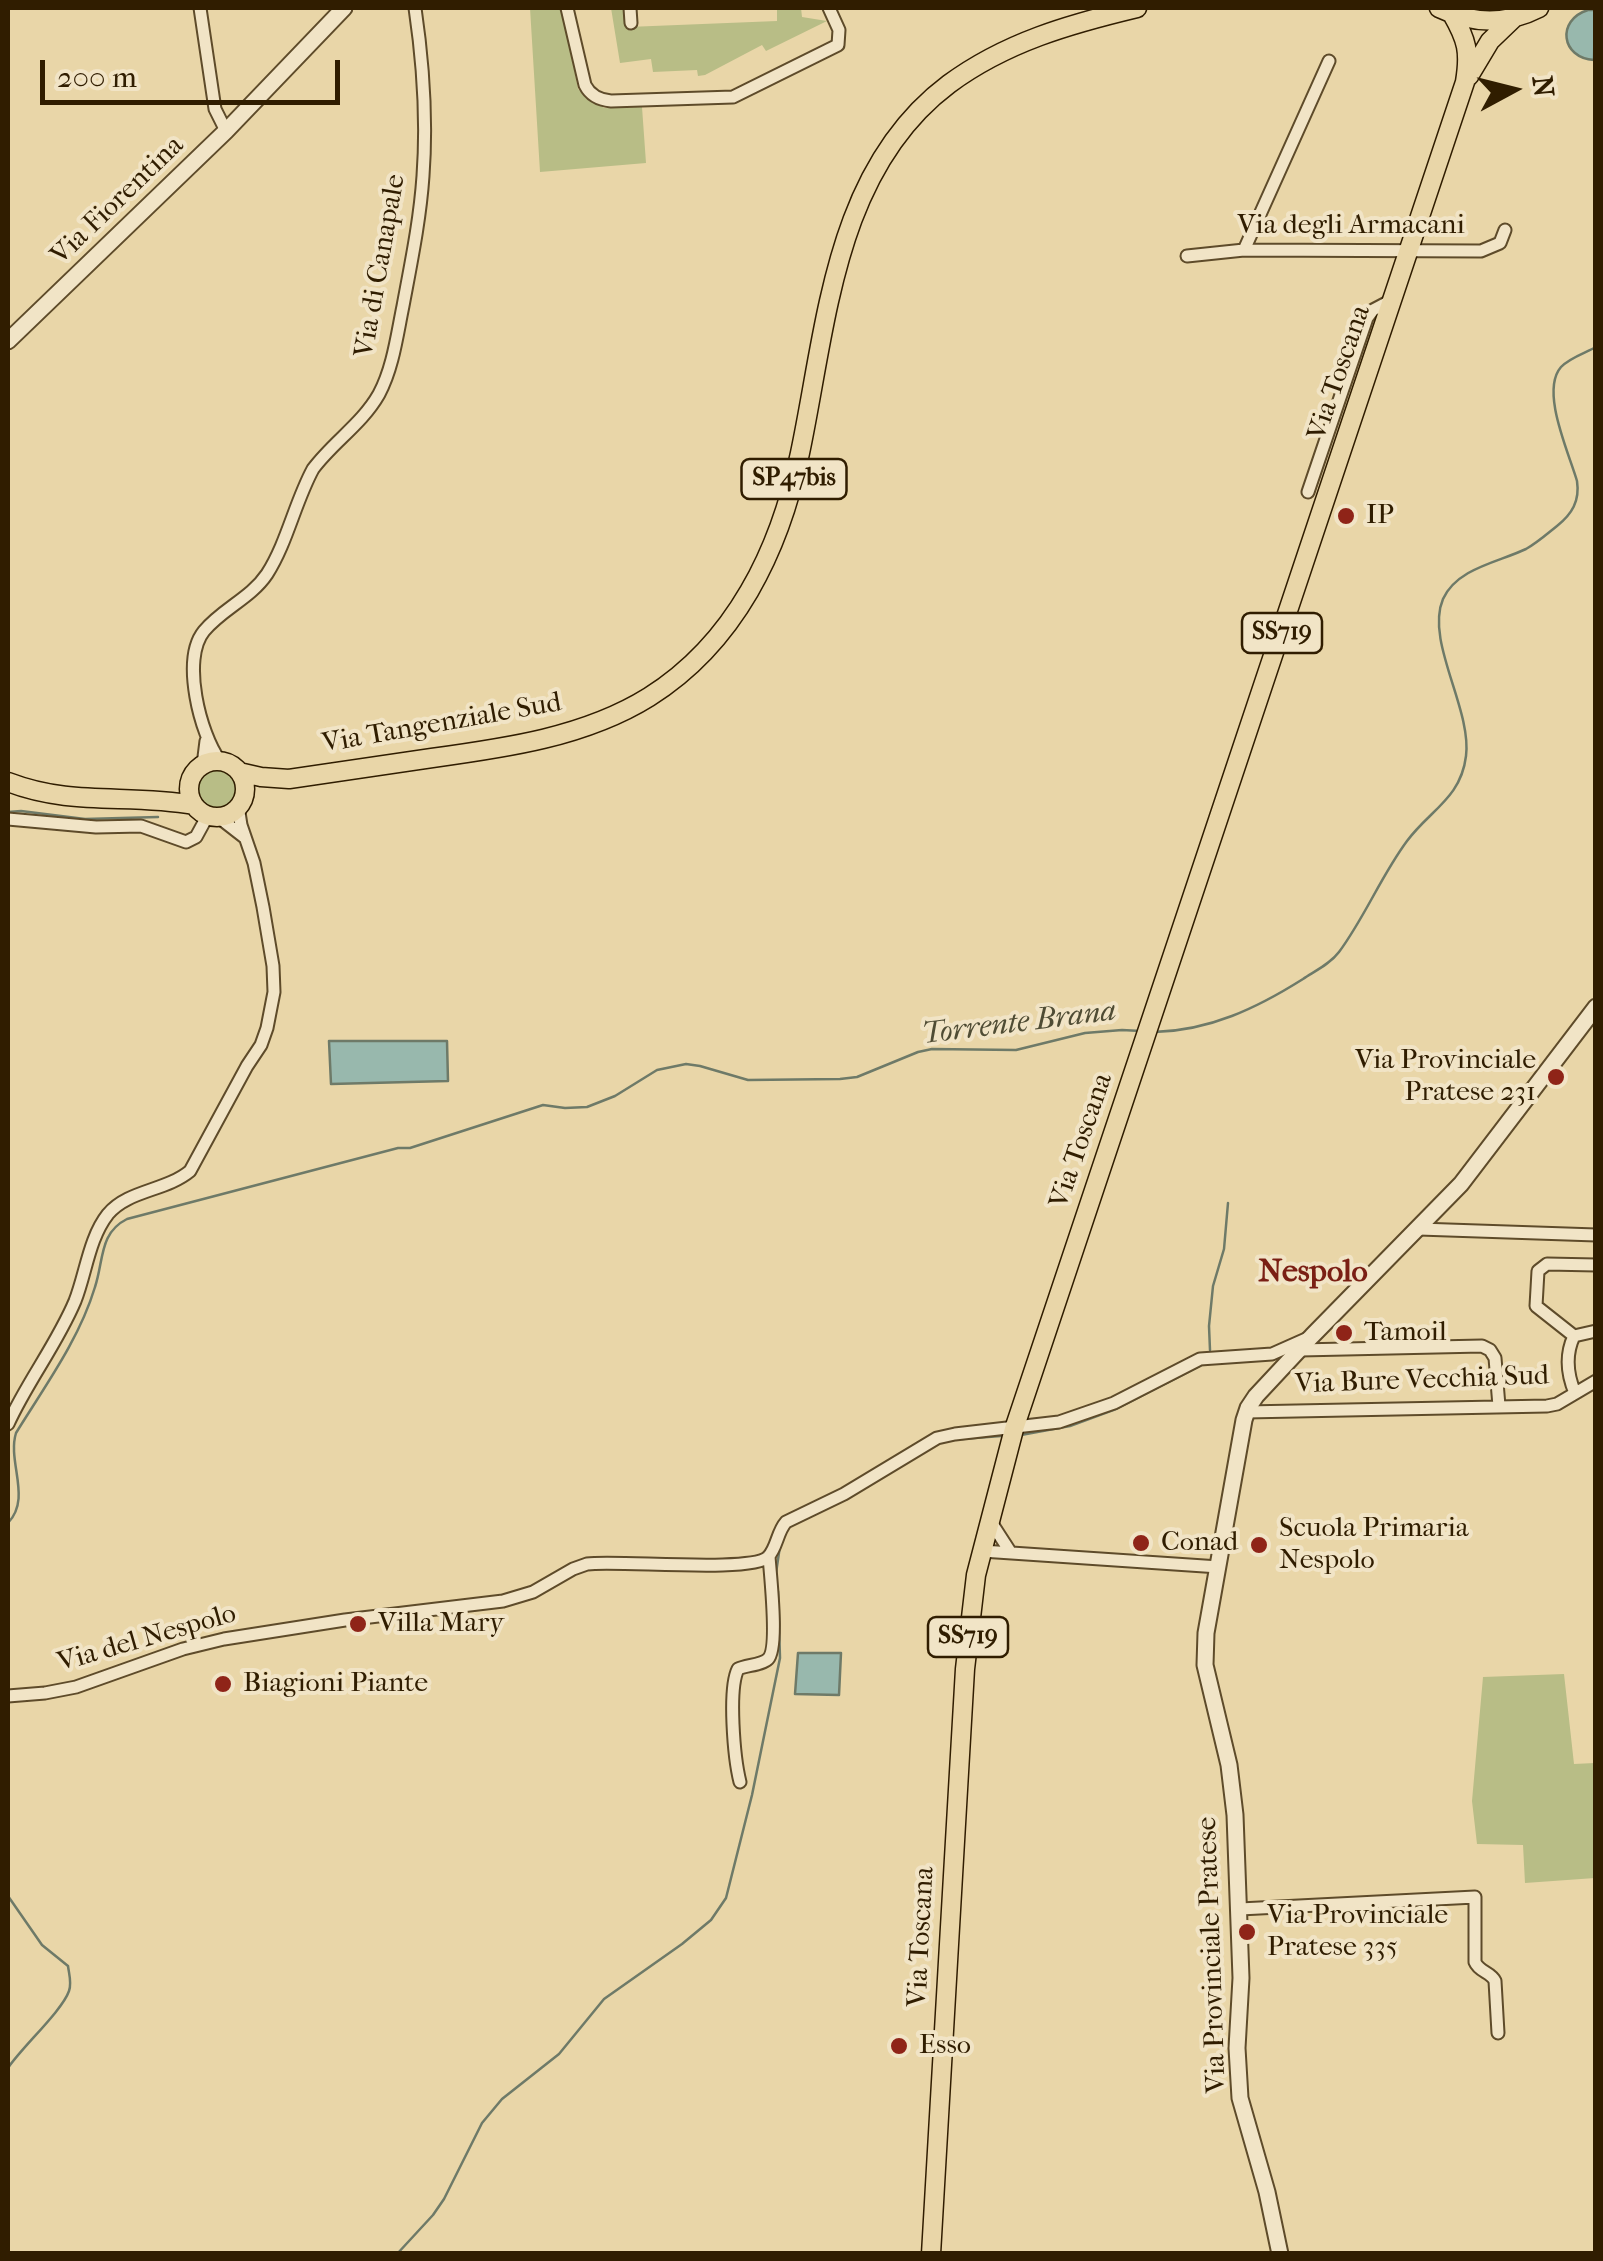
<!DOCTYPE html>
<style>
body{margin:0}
#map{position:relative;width:1603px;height:2261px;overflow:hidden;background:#e9d6a8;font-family:"IM FELL French Canon",serif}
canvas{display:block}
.frame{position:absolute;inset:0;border:10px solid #301d00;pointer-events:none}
.north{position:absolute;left:1463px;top:40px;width:100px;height:100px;-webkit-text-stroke:8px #f1e4c6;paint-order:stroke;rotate:83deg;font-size:28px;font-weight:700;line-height:40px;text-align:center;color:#301d00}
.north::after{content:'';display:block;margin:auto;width:35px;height:45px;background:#301d00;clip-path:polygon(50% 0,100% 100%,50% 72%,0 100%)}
.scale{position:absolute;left:40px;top:60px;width:300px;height:45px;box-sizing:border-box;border:5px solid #301d00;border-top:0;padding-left:12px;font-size:30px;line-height:35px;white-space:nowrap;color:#301d00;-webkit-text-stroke:8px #f1e4c6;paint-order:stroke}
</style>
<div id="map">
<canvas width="1603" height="2261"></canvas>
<div class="frame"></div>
<div class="north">N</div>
<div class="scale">200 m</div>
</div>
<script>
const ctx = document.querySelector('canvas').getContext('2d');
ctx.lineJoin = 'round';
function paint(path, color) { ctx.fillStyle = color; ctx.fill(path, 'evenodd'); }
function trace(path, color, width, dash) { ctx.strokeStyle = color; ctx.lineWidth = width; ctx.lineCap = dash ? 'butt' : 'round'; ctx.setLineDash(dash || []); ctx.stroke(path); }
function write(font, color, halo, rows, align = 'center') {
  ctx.font = font + ' "IM FELL French Canon",serif'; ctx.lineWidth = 8; ctx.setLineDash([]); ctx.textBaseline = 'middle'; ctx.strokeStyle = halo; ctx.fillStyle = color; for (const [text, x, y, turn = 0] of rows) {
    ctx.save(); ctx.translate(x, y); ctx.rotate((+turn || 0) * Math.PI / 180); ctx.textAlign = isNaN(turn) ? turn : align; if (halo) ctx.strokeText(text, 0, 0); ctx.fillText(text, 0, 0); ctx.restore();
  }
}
paint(new Path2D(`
 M 530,8 L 562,8 L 578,89 L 604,108 L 642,107 L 646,163 L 540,172 Z
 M 611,8 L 625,8 L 628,27 L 777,21 L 777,8 L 801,8 L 802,17 L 827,21 L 766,51 L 762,45 L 705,75 L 698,76 L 697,70 L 653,72 L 651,59 L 620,63 Z
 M197 789a20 20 0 1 1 40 0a20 20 0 1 1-40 0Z
 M 1564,1674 L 1574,1764 L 1595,1763 L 1595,1878 L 1525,1883 L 1523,1845 L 1477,1844 L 1472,1801 L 1483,1677 Z`), '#b8bd86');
const water = new Path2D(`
 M 1588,10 L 1595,10 L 1594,60 C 1561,58 1556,20 1588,10 Z
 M 329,1041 L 447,1041 L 448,1081 L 331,1084 Z
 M 798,1653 L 841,1653 L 839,1695 L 795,1694 Z`);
paint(water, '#98b8ad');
trace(water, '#6e7a68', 2.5);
trace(new Path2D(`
 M 8,812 L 21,811 L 85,819 L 158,817
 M 1154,1032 C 1209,1031 1257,1008 1303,979 C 1315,971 1330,964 1339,952 C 1365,917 1381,876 1407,841 C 1430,810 1461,798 1466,756 C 1472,709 1425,641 1443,599 C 1457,568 1499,562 1526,549 C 1537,543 1547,534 1557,526 C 1572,514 1580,501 1577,481 C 1569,453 1540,391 1561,367 C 1569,358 1585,353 1596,347
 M 1210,1350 L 1209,1326 L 1213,1286 L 1224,1249 L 1228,1203
 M 1021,1435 L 1070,1426 L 1116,1409 L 1202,1365
 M 962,1439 L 1001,1436
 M 853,1495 L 876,1481
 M 8,1523 C 32,1498 7,1462 16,1433 C 45,1386 79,1340 95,1287 C 104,1260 99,1233 127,1219 L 398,1148 L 410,1148 L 543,1105 L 565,1108 L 587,1107 L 615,1096 L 657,1070 L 686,1064 L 700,1066 L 748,1080 L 840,1079 L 857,1077 L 918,1052 L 932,1049 L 1016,1050 L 1085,1033 L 1122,1030 L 1141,1031
 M 776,1573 L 780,1546
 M 8,1896 L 42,1945 L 68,1966 C 69,1974 72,1983 69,1991 C 62,2011 22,2047 8,2068
 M 397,2254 L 433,2215 L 444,2199 L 482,2123 L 502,2099 L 559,2054 L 604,1999 L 682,1944 L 711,1920 L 726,1898 L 752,1795 L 780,1658 L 778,1591`), '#6e7a68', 2.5);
const minor = new Path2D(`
 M 200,8 L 215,109 L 226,131
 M 567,8 L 585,85 C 590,95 600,100 611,101 L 733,97 L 838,45 L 839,30 L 829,8
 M 630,8 L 631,23
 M 1244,250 L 1329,61
 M 1187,256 L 1244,250 L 1481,251 L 1500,243 L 1505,230
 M 1308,492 L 1367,318 L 1373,310 L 1392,300
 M 220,761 C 200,734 181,659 204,631 C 222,609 251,598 267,574 C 287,543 295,502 313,469 C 333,442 362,424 379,394 C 393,368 397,335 403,306 C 411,263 420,220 423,176 C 427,121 423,62 415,8
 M 203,765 L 206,741
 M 217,816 L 244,837
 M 8,819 L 96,827 L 141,826 L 186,842 L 196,837 L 208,815
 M 1419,1229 L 1596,1235
 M 1574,1336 L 1536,1306 L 1538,1271 L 1547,1264 L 1596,1265
 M 1300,1350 L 1482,1346 L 1490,1350 L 1495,1358 L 1499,1406
 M 1575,1393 C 1567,1374 1565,1355 1574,1336 L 1596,1331
 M 1246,1412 L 1547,1406 L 1557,1404 L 1596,1381
 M 8,1424 C 27,1382 57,1344 75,1301 C 86,1273 89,1238 108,1214 C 128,1190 166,1191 190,1171 L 247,1066 L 261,1045 L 267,1028 L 274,992 L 273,966 L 263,907 L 254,863 L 241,825 L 238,806
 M 989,1519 L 1011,1553
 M 982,1551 L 1219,1567
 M 8,1696 L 45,1693 L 76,1687 L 183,1649 L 224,1639 L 345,1620 L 503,1601 L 533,1592 L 573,1569 L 587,1564 C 618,1560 751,1573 768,1557 C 777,1548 777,1532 786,1522 L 844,1494 L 937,1438 L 955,1434 L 1059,1422 L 1114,1403 L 1200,1359 L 1272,1354 L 1308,1338
 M 740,1782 C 734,1758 728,1689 738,1669 C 746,1665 762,1665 768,1659 C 779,1648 770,1573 769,1556
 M 1240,1909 L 1475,1897 L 1475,1962 C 1479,1972 1491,1972 1495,1981 L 1498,2033`);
const tertiary = new Path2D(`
 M 8,341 L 226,131 L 344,8
 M 1280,2254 L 1267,2192 L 1240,2098 L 1237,2048 L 1241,1978 L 1235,1815 L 1229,1765 L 1205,1665 L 1206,1633 L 1244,1420 L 1248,1408 L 1256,1396 L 1312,1336 L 1461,1184 L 1596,1007`);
const primary = new Path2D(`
 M 1439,8 C 1472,24 1506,25 1539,8
 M 1469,76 L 1490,41 L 1514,18
 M189 789a28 28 0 1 1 56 0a28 28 0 1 1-56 0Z
 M 239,772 L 261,777 L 289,779 C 337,772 384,765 432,758 C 505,748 585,737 649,697 C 735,643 780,550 800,453 C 827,325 834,170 949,84 C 1006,42 1070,24 1137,8
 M 8,782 C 73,807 128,793 194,805
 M 931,2254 L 965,1669 L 976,1575 L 1014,1429 L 1465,82 C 1470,52 1467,40 1452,14`);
trace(minor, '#5e4b2a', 15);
trace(tertiary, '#5e4b2a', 19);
trace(primary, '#301d00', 21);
trace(minor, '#f1e4c6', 11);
trace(tertiary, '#f1e4c6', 15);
trace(primary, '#e9d6a8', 18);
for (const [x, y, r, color] of [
 [1346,516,10,"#8f2418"],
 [1556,1077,10,"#8f2418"],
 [1344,1333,10,"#8f2418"],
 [1141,1543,10,"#8f2418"],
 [1259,1545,10,"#8f2418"],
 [358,1624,10,"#8f2418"],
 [223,1684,10,"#8f2418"],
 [1247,1932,10,"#8f2418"],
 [899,2046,10,"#8f2418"]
]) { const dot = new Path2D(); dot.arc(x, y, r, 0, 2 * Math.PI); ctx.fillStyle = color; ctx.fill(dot); trace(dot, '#f1e4c6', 4); }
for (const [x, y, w] of [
 [794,479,105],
 [1282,633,80],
 [968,1637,80]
]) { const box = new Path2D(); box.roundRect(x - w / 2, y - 20, w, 40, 8); ctx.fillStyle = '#f1e4c6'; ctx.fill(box); trace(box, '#301d00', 2.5); }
write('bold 25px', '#301d00', null, [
 ["SP47bis",794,479],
 ["SS719",1282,633],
 ["SS719",968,1637]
]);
write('28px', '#301d00', '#f1e4c6', [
 ["Via Fiorentina",118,201,-44],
 ["Via degli Armacani",1351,226],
 ["Via di Canapale",381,266,-80],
 ["Via Toscana",1340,373,-71],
 ["Via Tangenziale Sud",442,724,-10],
 ["Via Toscana",1082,1141,-71],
 ["Via Bure Vecchia Sud",1422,1381,-2],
 ["Via del Nespolo",147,1639,-16],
 ["Via Toscana",922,1937,-87],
 ["Via Provinciale Pratese",1213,1955,-92]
]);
write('28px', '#301d00', '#f1e4c6', [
 ["IP",1366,516],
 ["Via Provinciale",1536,1061,"right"],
 ["Pratese 231",1536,1093,"right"],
 ["Tamoil",1364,1333],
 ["Scuola Primaria",1279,1529],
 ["Nespolo",1279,1561],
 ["Conad",1161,1543],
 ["Villa Mary",378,1624],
 ["Biagioni Piante",243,1684],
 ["Via Provinciale",1267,1916],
 ["Pratese 335",1267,1948],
 ["Esso",919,2046]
], 'left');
write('italic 30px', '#4f4c34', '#f1e4c6', [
 ["Torrente Brana",1019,1024,-7]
]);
write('bold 32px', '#7a1f14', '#f1e4c6', [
 ["Nespolo",1313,1273]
]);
</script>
